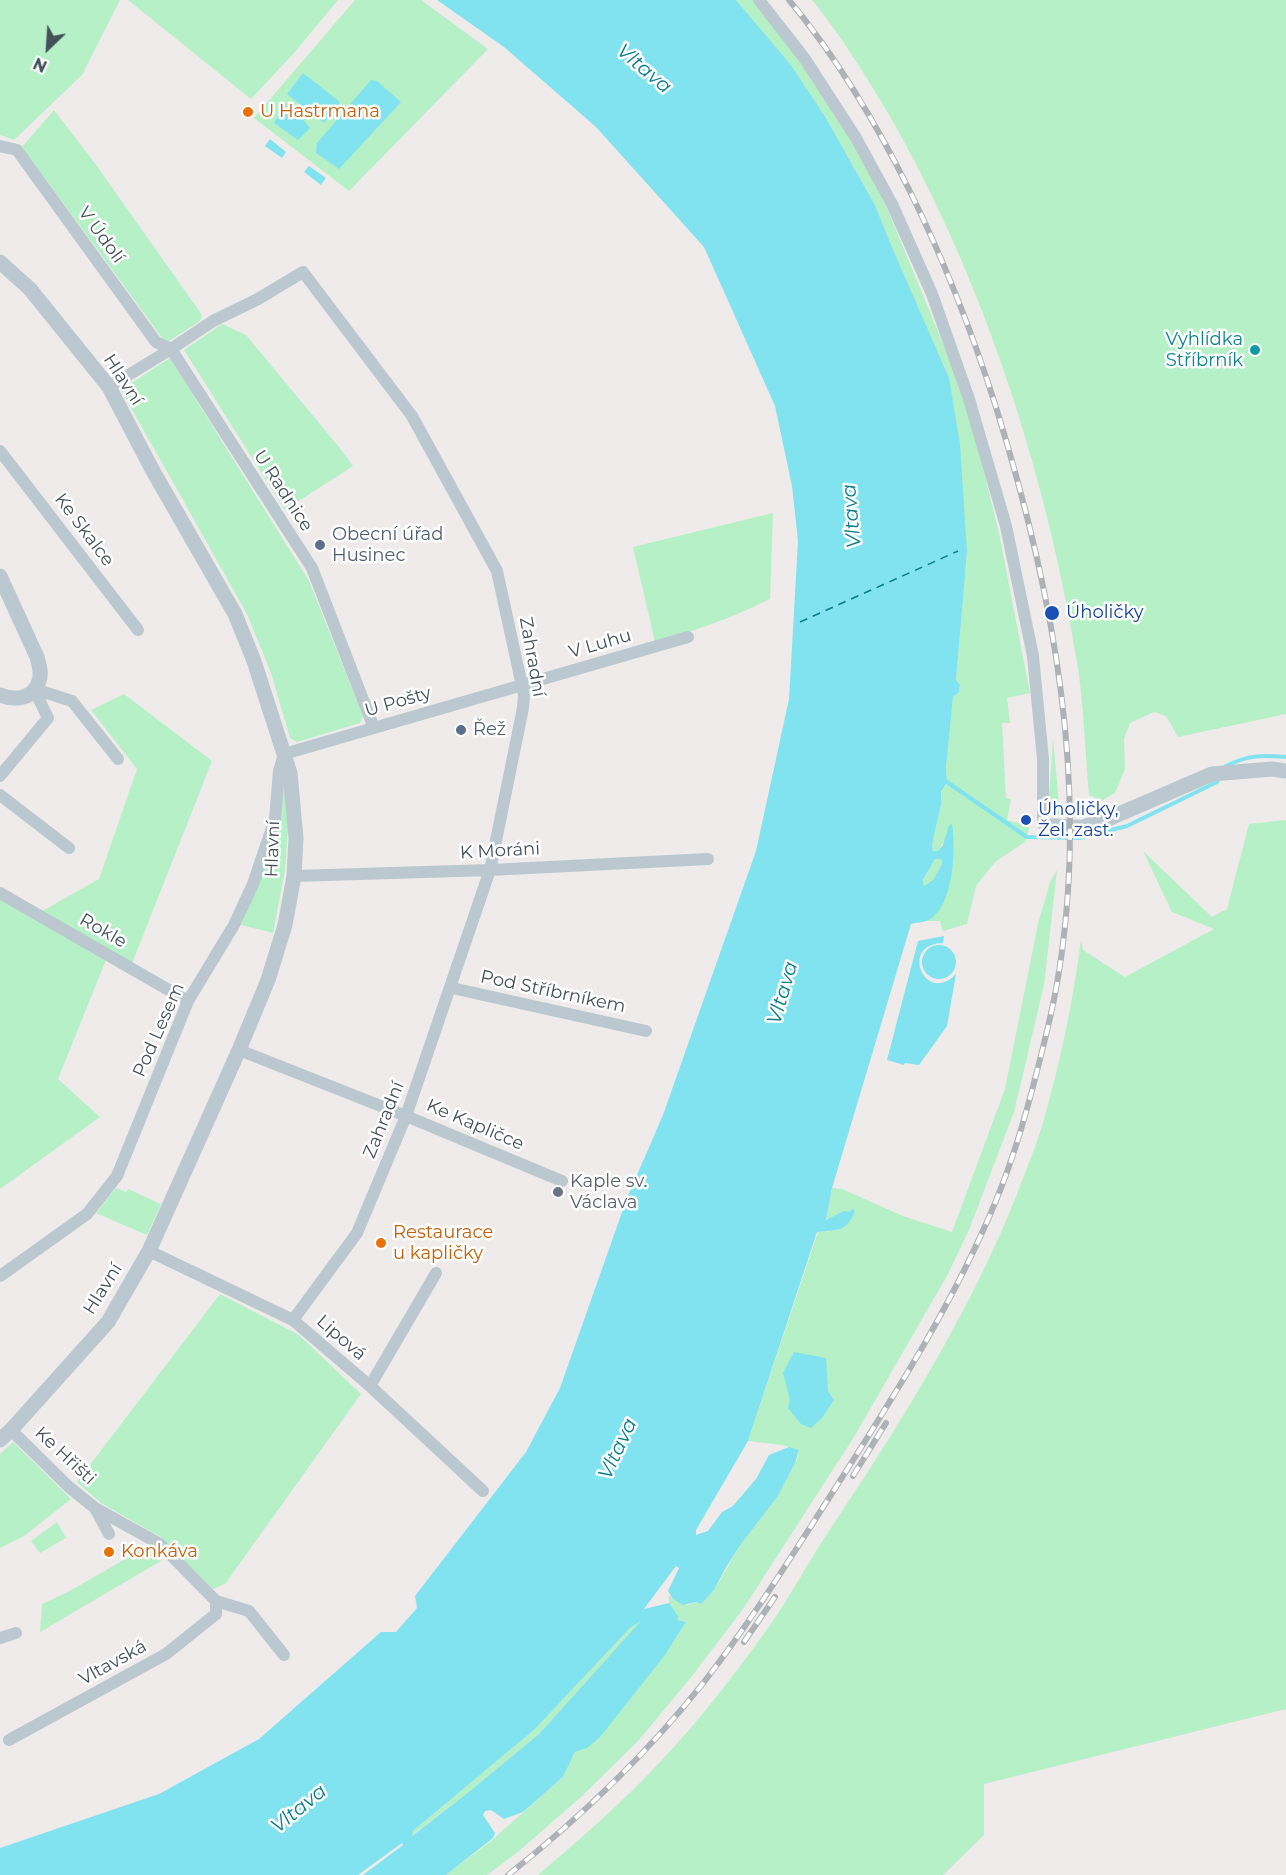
<!DOCTYPE html>
<meta charset="utf-8">
<style>
body{margin:0}
#map{position:relative;width:1286px;height:1875px;overflow:hidden;background:#efebeb;font-family:Montserrat,sans-serif}
canvas{display:block}
.north{position:absolute;left:18px;top:18px;width:60px;height:60px;-webkit-text-stroke:4px #fff;paint-order:stroke;rotate:205deg;font-size:16px;font-weight:700;line-height:24px;text-align:center;color:#435159}
.north::after{content:'';display:block;margin:auto;width:21px;height:27px;background:#435159;clip-path:polygon(50% 0,100% 100%,50% 72%,0 100%)}
</style>
<div id="map">
<canvas width="1286" height="1875"></canvas>
<div class="north">N</div>
</div>
<script>
const ctx = document.querySelector('canvas').getContext('2d');
ctx.lineJoin = 'round';
function paint(path, color) { ctx.fillStyle = color; ctx.fill(path, 'evenodd'); }
function trace(path, color, width, dash) { ctx.strokeStyle = color; ctx.lineWidth = width; ctx.lineCap = dash ? 'butt' : 'round'; ctx.setLineDash(dash || []); ctx.stroke(path); }
function write(font, color, halo, rows, align = 'center') {
  ctx.font = font + ' Montserrat,sans-serif'; ctx.lineWidth = 5; ctx.setLineDash([]); ctx.textBaseline = 'middle'; ctx.strokeStyle = halo; ctx.fillStyle = color; for (const [text, x, y, turn = 0] of rows) {
    ctx.save(); ctx.translate(x, y); ctx.rotate((+turn || 0) * Math.PI / 180); ctx.textAlign = isNaN(turn) ? turn : align; if (halo) ctx.strokeText(text, 0, 0); ctx.fillText(text, 0, 0); ctx.restore();
  }
}
paint(new Path2D(`
 M 0,0 L 120,0 L 82,75 L 14,140 L 0,135 Z
 M 128,0 L 338,0 L 294,53 L 251,99 Z
 M 355,0 L 421,0 L 488,49 L 349,191 L 254,118 Z
 M 736,0 L 754,0 L 801,57 L 872,172 L 966,399 L 999,533 L 1030,693 L 1007,698 L 1010,723 L 1002,723 L 1006,798 L 1011,799 L 1007,820 L 1030,826 L 1025,842 L 995,862 L 976,886 L 967,924 L 943,931 L 940,921 L 928,921 C 956,894 951,864 952,829 L 938,851 L 933,851 L 932,845 L 941,805 L 941,792 L 947,782 L 946,768 L 953,697 L 959,692 L 960,686 L 956,680 L 967,552 L 894,252 L 875,205 L 826,118 L 789,64 Z
 M 812,0 L 1286,0 L 1286,714 L 1178,737 L 1166,716 L 1154,712 L 1130,723 L 1124,739 L 1125,769 L 1115,793 L 1101,801 L 1089,795 C 1085,753 1084,710 1078,668 C 1048,479 984,279 888,113 C 865,75 841,35 812,0 Z
 M 54,110 L 94,162 L 202,315 L 200,321 L 166,343 L 22,147 Z
 M 222,324 L 246,335 L 339,447 L 353,466 L 285,510 L 184,350 Z
 M 170,358 L 309,581 L 363,716 L 360,723 L 297,742 L 290,738 L 271,673 L 247,614 L 121,390 Z
 M 773,513 L 770,599 C 732,618 695,631 655,642 L 633,547 Z
 M 124,694 L 212,761 L 131,966 L 37,914 L 99,879 L 137,769 L 91,710 Z
 M 1053,738 L 1060,815 L 1048,814 Z
 M 285,776 L 289,815 L 285,870 L 273,933 L 241,925 L 278,831 L 281,784 Z
 M 1286,820 L 1286,1709 L 984,1784 L 984,1835 L 943,1875 L 538,1875 C 580,1839 622,1803 660,1762 C 699,1721 735,1674 768,1628 C 791,1595 810,1559 833,1525 C 906,1415 977,1301 1024,1176 C 1031,1157 1039,1138 1044,1119 C 1061,1060 1073,1001 1081,940 L 1083,950 L 1125,977 L 1214,929 L 1172,912 L 1143,851 L 1212,917 L 1227,909 L 1249,824 Z
 M 935,859 L 941,859 L 942,864 L 933,880 L 924,886 L 923,881 Z
 M 1057,870 L 1044,985 L 1014,1112 L 969,1230 L 948,1274 L 854,1437 L 743,1609 L 692,1676 L 639,1740 L 581,1797 L 518,1852 L 487,1875 L 446,1875 L 491,1841 L 563,1777 L 575,1752 L 587,1748 L 673,1643 L 686,1622 L 678,1620 L 669,1603 L 669,1595 L 673,1599 L 688,1605 L 696,1602 L 700,1604 L 714,1590 L 741,1544 L 778,1496 L 797,1459 L 799,1451 L 783,1445 L 748,1441 L 818,1232 C 838,1231 847,1231 855,1211 L 849,1212 L 826,1221 L 832,1188 L 842,1189 L 903,1216 L 952,1232 L 1005,1089 L 1038,924 L 1050,882 Z
 M 0,898 L 106,960 L 58,1079 L 100,1117 L 0,1189 Z
 M 116,1188 L 126,1192 L 128,1189 L 161,1204 L 147,1235 L 96,1213 Z
 M 220,1294 L 299,1335 L 361,1394 L 225,1584 L 213,1589 L 161,1537 L 101,1503 L 77,1482 Z
 M 13,1442 L 71,1499 L 24,1536 L 0,1548 L 0,1454 Z
 M 57,1522 L 66,1538 L 40,1553 L 31,1541 Z
 M 146,1547 L 161,1561 L 40,1632 L 42,1604 L 68,1592 Z
 M 644,1619 L 539,1734 L 465,1795 L 411,1836 L 413,1831 L 535,1729 L 630,1628 Z`), '#b6f0c6');
paint(new Path2D(`
 M 437,0 L 736,0 L 790,64 L 826,118 L 875,205 L 894,252 L 949,378 L 960,444 L 967,552 L 956,680 L 960,685 L 959,692 L 953,697 L 946,768 L 947,782 L 941,792 L 941,805 L 932,845 L 933,851 L 938,851 L 943,845 L 949,825 L 952,824 C 956,849 954,905 929,920 C 924,923 916,922 911,924 L 832,1188 L 826,1220 L 844,1211 L 849,1212 L 853,1209 L 855,1211 C 847,1232 838,1230 817,1232 L 748,1441 L 696,1530 L 696,1535 L 708,1531 L 722,1512 L 733,1506 L 756,1479 L 769,1455 L 789,1447 L 799,1450 L 795,1463 L 778,1496 L 741,1544 L 725,1569 L 714,1590 L 701,1604 L 696,1602 L 683,1605 L 673,1599 L 668,1591 L 679,1568 L 676,1566 L 644,1609 L 669,1603 L 678,1616 L 678,1620 L 686,1622 L 665,1655 L 600,1737 L 587,1748 L 575,1752 L 563,1777 L 523,1812 L 504,1819 L 491,1810 L 485,1811 L 483,1815 L 495,1833 L 493,1838 L 446,1875 L 363,1875 L 403,1845 L 402,1843 L 358,1875 L 0,1875 L 0,1848 L 159,1794 L 259,1739 L 381,1632 L 396,1632 L 417,1608 L 415,1596 L 526,1452 L 560,1388 L 627,1198 L 663,1115 L 756,851 L 789,699 L 798,541 L 792,486 L 775,406 L 704,247 L 596,127 L 504,47 ZM 935,859 L 941,859 L 942,864 L 933,880 L 924,886 L 923,880 ZM 641,1621 L 539,1734 L 465,1795 L 412,1836 L 413,1831 L 535,1729 L 630,1628 Z
 M 303,73 L 340,102 L 324,123 L 287,94 Z
 M 371,80 L 377,81 L 401,102 L 339,169 L 316,153 L 317,143 Z
 M 285,104 L 300,116 L 310,128 L 298,140 L 274,123 Z
 M 270,139 L 286,152 L 282,158 L 265,146 Z
 M 309,166 L 326,178 L 321,185 L 304,172 Z
 M 944,936 L 943,943 C 898,944 926,1006 956,974 L 947,1026 L 919,1065 L 905,1063 L 904,1065 L 887,1060 L 918,941 Z
 M922 962a17 17 0 1 1 34 0a17 17 0 1 1-34 0Z
 M 794,1352 L 826,1358 L 828,1391 L 834,1400 L 822,1418 L 811,1428 L 801,1424 L 788,1408 L 790,1399 L 783,1373 Z`), '#81e3ef');
trace(new Path2D(`
 M 1226,766 C 1248,755 1261,755 1286,757
 M 943,782 L 947,782 L 1027,837 L 1080,838 L 1127,826 L 1217,782 L 1219,778`), '#81e3ef', 4);
trace(new Path2D(`
 M 800,622 L 958,551`), '#087d8b', 1.5, [8, 6]);
trace(new Path2D(`
 M 759,0 L 805,59 L 856,138 L 892,204 L 932,294 L 969,399 L 1006,526 L 1033,656 L 1043,759 L 1043,824 L 1086,826
 M 0,146 L 17,150 L 156,342 L 171,349 L 312,568 L 374,728
 M 109,387 L 171,349 L 213,321 L 258,299 L 303,272 L 412,416 L 497,571 L 524,695 L 523,708 L 490,870 L 406,1116 L 357,1233 L 293,1320
 M 0,451 L 138,630
 M 34,689 L 72,701 L 118,759
 M 0,776 L 48,718 L 34,689
 M 0,795 L 69,848
 M 294,876 L 490,870 L 708,859
 M 0,893 L 188,1001
 M 452,988 L 646,1031
 M 239,1050 L 406,1116 L 562,1181
 M 149,1251 L 293,1320 L 370,1386 L 483,1491
 M 0,1276 L 87,1214 L 117,1176 L 188,1001 L 234,925 L 253,884 L 275,819 L 279,771 L 284,754 L 688,637
 M 370,1386 L 436,1273
 M 11,1430 L 69,1487 L 95,1508 L 160,1544 L 216,1601 L 249,1611 L 284,1655
 M 96,1510 L 109,1534
 M 0,1638 L 16,1633
 M 9,1740 L 166,1654 L 216,1614 L 216,1601`), '#bbc8cf', 12);
trace(new Path2D(`
 M 0,262 L 30,289 L 109,387 L 153,471 L 235,614 L 254,661 L 290,773 L 296,838 L 294,876 L 285,925 L 268,980 L 239,1050 L 149,1251 L 108,1322 L 11,1430 L 0,1440
 M 0,576 L 37,657 C 39,664 42,673 39,681 C 34,699 15,701 0,695
 M 1086,826 L 1103,821 L 1212,774 L 1272,769 L 1286,771`), '#bbc8cf', 15);
const rail = new Path2D(`
 M 853,1476 L 886,1423
 M 744,1642 L 775,1597
 M 508,1875 C 580,1818 647,1754 704,1682 C 750,1623 789,1560 829,1498 C 890,1402 952,1307 995,1203 C 1013,1160 1026,1115 1037,1071 C 1044,1044 1051,1016 1056,989 C 1092,791 1054,593 995,404 C 951,266 882,112 789,0`);
trace(rail, '#adb2b6', 6);
trace(rail, '#fff', 4, [11]);
for (const [x, y, r, color] of [
 [248,112,6,"#e8710a"],
 [1255,350,6,"#0f9aa8"],
 [320,545,6,"#5c6f8a"],
 [1052,613,8,"#1a4fb4"],
 [461,730,6,"#5c6f8a"],
 [1026,820,6,"#1a4fb4"],
 [558,1192,6,"#6b7280"],
 [381,1243,6,"#e8710a"],
 [109,1552,6,"#e8710a"]
]) { const dot = new Path2D(); dot.arc(x, y, r, 0, 2 * Math.PI); ctx.fillStyle = color; ctx.fill(dot); trace(dot, '#fff', 2); }
write('18px', '#c56008', '#fff', [
 ["U Hastrmana",260,112],
 ["Restaurace",393,1233],
 ["u kapličky",393,1254],
 ["Konkáva",121,1552]
], 'left');
write('18px', '#435159', '#fff', [
 ["V Údolí",101,235,54],
 ["Hlavní",123,380,57],
 ["U Radnice",283,491,57],
 ["Ke Skalce",84,530,53],
 ["V Luhu",600,644,-16],
 ["Zahradní",532,657,80],
 ["U Pošty",398,702,-16],
 ["Hlavní",273,849,-88],
 ["K Moráni",500,851,-3],
 ["Rokle",103,931,30],
 ["Pod Stříbrníkem",553,992,12],
 ["Pod Lesem",159,1030,-66],
 ["Zahradní",384,1120,-68],
 ["Ke Kapličce",475,1125,23],
 ["Hlavní",103,1289,-58],
 ["Lipová",341,1338,41],
 ["Ke Hřišti",65,1456,43],
 ["Vltavská",113,1663,-29]
]);
write('18px', '#0d838f', '#fff', [
 ["Vyhlídka",1243,340],
 ["Stříbrník",1243,361]
], 'right');
write('18px', '#4e5e75', '#fff', [
 ["Obecní úřad",332,535],
 ["Husinec",332,556],
 ["Řež",473,730]
], 'left');
write('18px', '#164399', '#fff', [
 ["Úholičky",1066,613],
 ["Úholičky,",1038,810],
 ["Žel. zast.",1038,831]
], 'left');
write('18px', '#5b616d', '#fff', [
 ["Kaple sv.",570,1182],
 ["Václava",570,1203]
], 'left');
write('italic 20px', '#087d8b', '#fff', [
 ["Vltava",644,69,40],
 ["Vltava",852,516,-95],
 ["Vltava",783,993,-74],
 ["Vltava",618,1449,-65],
 ["Vltava",299,1809,-39]
]);
</script>
